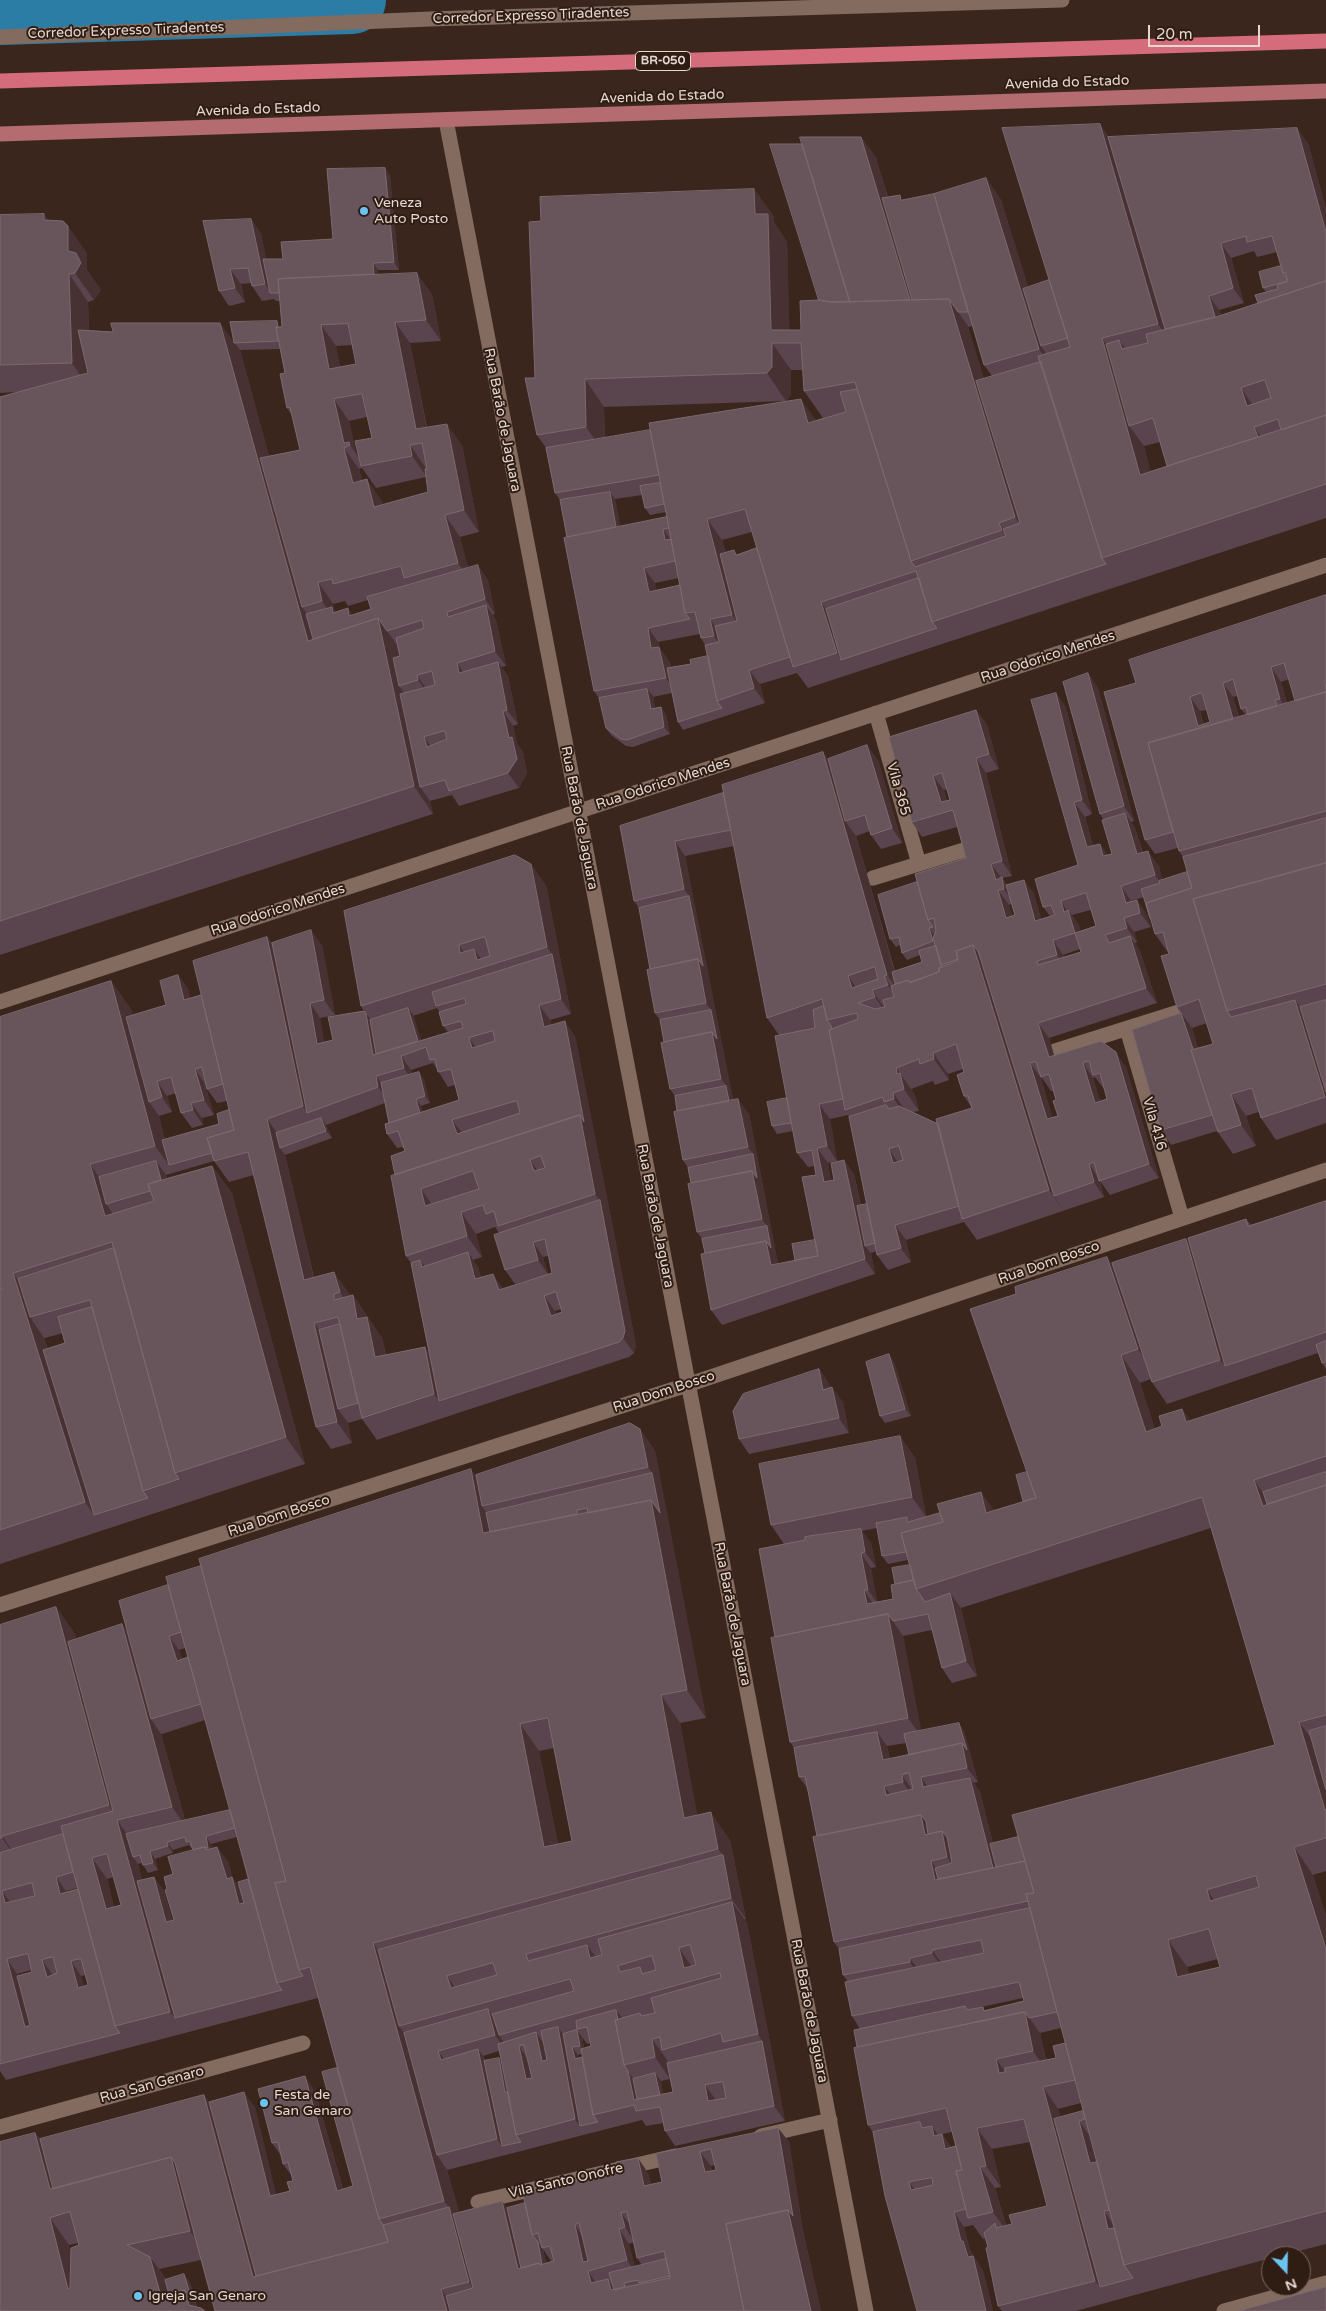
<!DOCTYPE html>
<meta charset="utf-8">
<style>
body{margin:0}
#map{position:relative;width:1326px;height:2311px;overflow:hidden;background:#3a261c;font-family:"Varela Round",sans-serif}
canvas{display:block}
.north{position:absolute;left:1261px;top:2246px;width:50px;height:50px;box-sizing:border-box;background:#2f1c12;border:1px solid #78675e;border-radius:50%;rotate:159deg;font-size:14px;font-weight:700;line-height:20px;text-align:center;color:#e5d8d1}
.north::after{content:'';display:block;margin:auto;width:18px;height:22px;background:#6ac3f1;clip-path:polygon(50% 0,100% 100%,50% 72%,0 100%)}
.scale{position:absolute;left:1148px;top:25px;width:112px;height:22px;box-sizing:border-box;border:2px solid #e5d8d1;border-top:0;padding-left:6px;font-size:15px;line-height:18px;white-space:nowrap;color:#e5d8d1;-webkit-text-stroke:4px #2f1c12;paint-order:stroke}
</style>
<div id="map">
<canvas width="1326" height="2311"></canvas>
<div class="north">N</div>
<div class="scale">20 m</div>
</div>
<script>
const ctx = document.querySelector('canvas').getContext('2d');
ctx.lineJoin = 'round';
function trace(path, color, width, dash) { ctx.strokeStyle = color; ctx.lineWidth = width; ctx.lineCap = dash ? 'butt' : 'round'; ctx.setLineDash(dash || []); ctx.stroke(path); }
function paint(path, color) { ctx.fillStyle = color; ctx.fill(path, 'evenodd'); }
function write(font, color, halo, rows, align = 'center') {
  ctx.font = font + ' "Varela Round",sans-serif'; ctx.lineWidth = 4; ctx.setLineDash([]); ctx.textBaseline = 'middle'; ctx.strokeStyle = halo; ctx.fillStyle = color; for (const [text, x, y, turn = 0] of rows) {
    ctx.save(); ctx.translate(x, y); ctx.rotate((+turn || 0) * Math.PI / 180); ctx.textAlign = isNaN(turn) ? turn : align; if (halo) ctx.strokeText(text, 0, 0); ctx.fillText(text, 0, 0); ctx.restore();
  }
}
trace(new Path2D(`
 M 0,11 L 352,0`), '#2c7da5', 68);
trace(new Path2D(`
 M 0,37 L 430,19 L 1062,0`), '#836b5f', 15);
trace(new Path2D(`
 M 446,120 L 866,2311
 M 876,713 L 919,864
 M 873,878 L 964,850
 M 0,1002 L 1326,565
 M 1127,1029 L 1182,1218
 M 1055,1051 L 1182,1011
 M 0,1605 L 687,1385 L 1326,1170
 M 0,2127 L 303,2043
 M 761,2136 L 830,2120
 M 478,2202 L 675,2156`), '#836b5f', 15);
trace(new Path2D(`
 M 1224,2311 L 1326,2283`), '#836b5f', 15);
trace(new Path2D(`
 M 0,134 L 1326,91`), '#b46c70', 15);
trace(new Path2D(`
 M 0,81 L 1326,41`), '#d56c7c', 15);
paint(new Path2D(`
 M 1100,124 L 1108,137 L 1308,143 L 1326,209 L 1326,518 L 808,688 L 797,673 L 760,684 L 765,703 L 683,730 L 678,722 L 672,693 L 653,697 L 655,708 L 661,707 L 666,715 L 670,734 L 633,747 L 626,746 L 611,735 L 606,728 L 599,698 L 594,691 L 560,500 L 555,493 L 546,448 L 537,435 L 535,378 L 541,221 L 754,189 L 774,217 L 774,222 L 787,242 L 789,330 L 801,330 L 819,300 L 802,144 L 861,137 L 876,158 L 888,197 L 903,200 L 934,194 L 986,178 L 1001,200 L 1028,287 L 1049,280 ZM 1254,251 L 1257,257 L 1277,252 L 1281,266 L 1263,288 L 1266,292 L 1258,303 L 1221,315 L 1219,310 L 1244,303 L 1231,258 ZM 973,326 L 984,365 L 992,376 L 984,379 L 968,327 ZM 791,370 L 803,370 L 804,391 L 823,418 L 816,420 L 605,438 L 604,407 L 786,401 L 791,395 ZM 1160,442 L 1167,466 L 1150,471 L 1144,446 ZM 642,495 L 645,508 L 650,515 L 666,512 L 667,517 L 620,526 L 615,499 ZM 752,532 L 757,548 L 738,554 L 726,553 L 722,540 ZM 679,578 L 680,585 L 656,590 L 655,583 ZM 700,634 L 701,638 L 705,645 L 708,656 L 691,664 L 671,667 L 669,661 L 659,647 L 658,642 Z
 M 385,168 L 390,176 L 399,270 L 378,270 L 378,274 L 432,294 L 441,341 L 410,343 L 427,427 L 462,445 L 479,532 L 460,537 L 468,568 L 488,580 L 495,614 L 492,615 L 496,620 L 506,666 L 501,667 L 508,676 L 518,724 L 513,726 L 517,744 L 523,752 L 527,773 L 519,788 L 459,806 L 452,795 L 430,801 L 433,814 L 0,955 L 0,397 L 17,392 L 0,393 L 0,215 L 49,220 L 87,253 L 87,270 L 101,290 L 94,300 L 88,302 L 89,330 L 234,343 L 282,327 L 280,301 L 276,301 L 274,299 L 262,301 L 252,286 L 252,283 L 241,284 L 245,302 L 229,306 L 219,291 L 251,219 L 261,234 L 266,259 L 283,259 L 333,239 ZM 352,345 L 356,364 L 340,367 L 336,346 ZM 280,349 L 285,373 L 287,408 L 292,416 L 300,450 L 269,456 L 240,350 ZM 367,417 L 372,438 L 359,456 L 356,452 L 349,421 ZM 362,468 L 376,488 L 426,477 L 428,492 L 383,505 L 382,501 L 362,480 L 359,469 ZM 368,600 L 371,609 L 352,615 L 336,612 L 334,609 L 333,604 L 345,601 L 348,606 Z
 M 1326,595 L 1326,1123 L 1276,1140 L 1261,1118 L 1259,1112 L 1246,1116 L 1256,1146 L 1233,1154 L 1217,1131 L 1171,1145 L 1161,1130 L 1181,1013 L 1177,1007 L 1169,954 L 1155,934 L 1144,897 L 1131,901 L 1131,902 L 1137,900 L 1147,915 L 1151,927 L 1134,932 L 1137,942 L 1135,943 L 1140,951 L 1157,1003 L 1049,1038 L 1054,1055 L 1126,1067 L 1159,1178 L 1110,1195 L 1100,1181 L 1104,1197 L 977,1240 L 964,1222 L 906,1240 L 911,1262 L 888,1270 L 877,1255 L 877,1251 L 871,1253 L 875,1274 L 722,1325 L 711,1310 L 705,1253 L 702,1239 L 697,1232 L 691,1183 L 688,1168 L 683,1160 L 675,1096 L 670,1089 L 664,1042 L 660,1020 L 655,1013 L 650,969 L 639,908 L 634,901 L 620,826 L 723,793 L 823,752 L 828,759 L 878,760 L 902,843 L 881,849 L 871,835 L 870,831 L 856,836 L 895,971 L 922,962 L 920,955 L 907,960 L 902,953 L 900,945 L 896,947 L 890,939 L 917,882 L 966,858 L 957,827 L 922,837 L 912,822 L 889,737 L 976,710 L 987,725 L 999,769 L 986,773 L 1012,876 L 1002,878 L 1007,885 L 1024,880 L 1034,894 L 1041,919 L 1050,916 L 1043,907 L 1078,865 L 1066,707 L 1092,814 L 1085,817 L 1093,846 L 1100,844 L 1107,855 L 1112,854 L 1104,820 L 1100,814 L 1088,673 L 1098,688 L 1134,821 L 1131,822 L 1135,828 L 1143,853 L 1159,866 L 1162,880 L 1187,872 L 1183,857 L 1179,851 L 1178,848 L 1155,854 L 1145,840 L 1136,683 ZM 1289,679 L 1295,701 L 1287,703 L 1281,682 ZM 1238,696 L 1241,709 L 1246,715 L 1239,717 L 1233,697 ZM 1207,710 L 1210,722 L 1204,725 L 1200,711 ZM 947,789 L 950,800 L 947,801 L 944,790 ZM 734,846 L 767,1018 L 779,1035 L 787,1098 L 772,1126 L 777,1134 L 793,1131 L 797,1153 L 808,1167 L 814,1166 L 816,1175 L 815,1240 L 795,1260 L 778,1264 L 749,1114 L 733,1100 L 685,856 ZM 1012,904 L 1015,915 L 1012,916 L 1009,905 ZM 1091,910 L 1096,926 L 1080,931 L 1079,925 L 1072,915 ZM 1080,949 L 1081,952 L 1064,957 L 1063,955 ZM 1207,1023 L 1213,1044 L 1198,1048 L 1192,1028 ZM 963,1069 L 964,1072 L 964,1096 L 972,1108 L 938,1124 L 913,1112 L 919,1111 L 915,1095 L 911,1089 L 933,1081 L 935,1085 L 949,1080 L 948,1074 ZM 1095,1077 L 1104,1089 L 1105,1089 L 1107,1099 L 1100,1101 L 1093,1078 ZM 1041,1078 L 1042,1078 L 1051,1091 L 1053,1091 L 1056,1100 L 1058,1116 L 1052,1117 ZM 848,1115 L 849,1117 L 867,1204 L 861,1205 L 854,1174 L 844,1160 L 834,1180 L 831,1181 L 828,1163 L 837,1161 L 830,1119 Z
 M 546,885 L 571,1014 L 550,1020 L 551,1025 L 575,1036 L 636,1345 L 634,1353 L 629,1357 L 449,1416 L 377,1440 L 362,1419 L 348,1423 L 352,1443 L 331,1449 L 316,1427 L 254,1175 L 229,1182 L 214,1161 L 166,1175 L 167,1178 L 212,1166 L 232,1193 L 305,1464 L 0,1564 L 0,1017 L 111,981 L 131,1009 L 132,1015 L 166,1005 L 178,975 L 188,989 L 190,998 L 201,995 L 267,937 L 272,943 L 322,945 L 335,1015 L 320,1018 L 324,1042 L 333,1040 L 364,1011 L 361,1006 ZM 437,1008 L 440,1012 L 443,1026 L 448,1032 L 421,1040 L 413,1016 ZM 433,1063 L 448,1087 L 455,1085 L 459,1100 L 423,1112 L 421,1106 L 430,1103 L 424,1080 L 419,1072 L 412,1074 L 411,1070 ZM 205,1084 L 207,1089 L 217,1103 L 227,1101 L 229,1110 L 219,1124 L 165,1140 L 159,1116 L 172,1112 L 167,1096 L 176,1093 L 181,1113 L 192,1128 L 203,1125 L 202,1118 L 214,1115 ZM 385,1103 L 389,1123 L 387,1134 L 397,1148 L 403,1147 L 405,1151 L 395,1175 L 406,1256 L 411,1263 L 429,1354 L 425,1347 L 386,1355 L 382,1338 L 353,1295 L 350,1296 L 349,1293 L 314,1277 L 285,1155 L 332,1138 L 326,1125 ZM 495,1227 L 500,1234 L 505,1270 L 515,1284 L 543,1276 L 503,1289 L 481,1277 L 478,1267 L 473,1260 L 482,1257 L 476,1234 ZM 548,1256 L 552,1273 L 548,1274 L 543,1257 ZM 561,1309 L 562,1312 L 556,1314 L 555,1311 ZM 63,1333 L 65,1343 L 48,1349 L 44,1338 L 45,1338 Z
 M 1326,1201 L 1326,1369 L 1322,1363 L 1318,1353 L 1167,1404 L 1152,1382 L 1151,1379 L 1140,1383 L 1155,1429 L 1191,1421 L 1326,1376 L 1326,1871 L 1313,1875 L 1326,1916 L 1326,2244 L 1280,2256 L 1271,2256 L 1271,2258 L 1076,2311 L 1002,2311 L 998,2306 L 988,2247 L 986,2238 L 983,2239 L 973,2225 L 964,2227 L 970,2250 L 983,2271 L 993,2311 L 868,2125 L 857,2047 L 860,2029 L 852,2016 L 848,1982 L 843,1975 L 839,1949 L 834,1942 L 817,1836 L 808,1789 L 799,1777 L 794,1748 L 790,1742 L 775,1637 L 784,1544 L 771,1525 L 900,1436 L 915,1458 L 926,1517 L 994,1510 L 1023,1501 L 1027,1472 L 1112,1263 L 1186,1239 L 1190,1245 L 1246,1219 L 1251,1225 ZM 877,1528 L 882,1556 L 888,1564 L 908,1560 L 910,1565 L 893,1599 L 877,1602 L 871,1568 L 876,1567 L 871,1543 L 862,1531 ZM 1211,1528 L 1275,1745 L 1018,1837 L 993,1843 L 980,1792 L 974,1783 L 978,1782 L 964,1731 L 921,1731 L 903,1636 L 932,1630 L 942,1668 L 952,1683 L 977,1676 L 961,1608 ZM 906,1743 L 909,1755 L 890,1759 L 887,1746 ZM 1218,1959 L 1220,1967 L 1189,1974 L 1187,1967 ZM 1023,1998 L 1024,2001 L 985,2010 L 967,2010 ZM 1061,2028 L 1065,2043 L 1056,2058 L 1046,2060 L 1040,2033 ZM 1081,2103 L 1083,2111 L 1060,2117 L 1058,2109 ZM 952,2132 L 956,2146 L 951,2147 L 942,2134 ZM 1089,2135 L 1090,2135 L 1097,2162 L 1096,2162 ZM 1030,2142 L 1047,2206 L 1012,2224 L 1006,2225 L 995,2188 L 1001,2187 L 992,2149 Z
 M 894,1362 L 911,1416 L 885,1423 L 880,1416 Z
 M 819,1369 L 829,1384 L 830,1388 L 843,1402 L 849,1433 L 749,1454 L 739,1439 Z
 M 640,1429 L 655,1451 L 706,1718 L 680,1723 L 697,1815 L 730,1840 L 746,1919 L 744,1920 L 747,1923 L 785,2121 L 675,2146 L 665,2131 L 663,2123 L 646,2126 L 642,2120 L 447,2170 L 459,2212 L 502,2201 L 507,2208 L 648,2173 L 651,2184 L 662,2182 L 656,2154 L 778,2128 L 789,2142 L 803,2231 L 821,2311 L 215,2311 L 201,2260 L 159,2269 L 166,2279 L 190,2282 L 197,2307 L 0,2311 L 35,2133 L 40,2139 L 204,2095 L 209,2102 L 255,2107 L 276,2195 L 290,2191 L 293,2181 L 292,2176 L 283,2164 L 282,2157 L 272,2143 L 315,2091 L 343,2189 L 353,2186 L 337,2068 L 318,1998 L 6,2080 L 0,2071 L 0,1625 L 56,1607 L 75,1634 L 76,1639 L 122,1624 L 127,1632 L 168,1585 L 476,1475 ZM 185,1648 L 188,1657 L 182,1659 L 179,1650 ZM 205,1720 L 230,1810 L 185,1820 L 161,1734 L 162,1734 ZM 554,1748 L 572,1841 L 558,1844 L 539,1751 ZM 237,1837 L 248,1879 L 239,1887 L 232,1877 L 228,1861 L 212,1848 L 211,1844 ZM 189,1845 L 193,1850 L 173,1874 L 167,1889 L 174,1920 L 172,1920 L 164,1891 L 154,1877 L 142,1880 L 138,1864 L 142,1863 L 148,1873 L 158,1870 L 155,1859 L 173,1853 L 173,1850 ZM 113,1877 L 121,1905 L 114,1907 L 107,1879 ZM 78,1888 L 78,1889 L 66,1892 L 66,1891 ZM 32,1970 L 32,1972 L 18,1976 L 17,1974 ZM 86,1975 L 88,1985 L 84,1986 L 81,1976 ZM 582,2037 L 587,2044 L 591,2043 L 591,2046 L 584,2048 ZM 499,2051 L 502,2062 L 486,2060 L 483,2056 ZM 582,2054 L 582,2057 L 578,2058 L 578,2055 ZM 670,2079 L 673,2092 L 663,2094 L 661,2081 ZM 715,2165 L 716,2170 L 712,2171 L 711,2166 ZM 634,2242 L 637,2258 L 642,2265 L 635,2267 L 629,2244 ZM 78,2243 L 79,2245 L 71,2255 L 69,2245 ZM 543,2249 L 551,2261 L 546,2263 Z`), '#5a444d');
paint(new Path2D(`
 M 1100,124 L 1119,151 L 1178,351 L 1158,324 Z
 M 1297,128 L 1308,143 L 1326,209 L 1326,232 Z
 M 861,137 L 876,158 L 922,313 L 912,306 Z
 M 385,168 L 390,176 L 399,270 L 394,262 Z
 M 986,178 L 1001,200 L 1046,345 L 1041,346 L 1051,361 L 1054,370 L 1039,349 Z
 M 754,189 L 774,217 L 774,222 L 787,242 L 790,343 L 771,330 L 755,214 Z
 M 44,214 L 64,241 L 44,220 Z
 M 251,219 L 261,234 L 274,293 L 272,293 L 265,284 Z
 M 68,226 L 87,253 L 87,270 L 101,290 L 94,300 L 75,273 L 68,251 Z
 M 1221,243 L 1231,258 L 1244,303 L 1233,288 Z
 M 373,263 L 378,270 L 380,296 L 374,288 Z
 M 230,269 L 241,284 L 245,302 L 235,288 Z
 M 417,273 L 432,294 L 441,341 L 426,320 Z
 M 69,274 L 88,302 L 91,391 L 72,363 Z
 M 1209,296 L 1219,310 L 1228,339 L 1218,324 Z
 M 949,299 L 968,326 L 1035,545 L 1015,517 Z
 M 395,322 L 410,343 L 431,451 L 416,429 Z
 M 220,323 L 240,350 L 310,605 L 302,607 L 317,628 L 323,651 L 308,641 Z
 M 321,325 L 336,346 L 344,390 L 329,369 Z
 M 1102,338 L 1121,365 L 1129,426 L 1144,446 L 1159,502 L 1140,475 Z
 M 1119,340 L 1134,362 L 1122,349 Z
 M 772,343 L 791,370 L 791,395 L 786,401 L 767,373 Z
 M 585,379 L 604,407 L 605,454 L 586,427 Z
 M 1241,388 L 1256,410 L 1247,406 Z
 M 334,399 L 349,421 L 356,452 L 364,463 L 365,467 L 350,445 L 344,443 Z
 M 801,399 L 816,420 L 823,444 L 808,423 Z
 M 447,424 L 462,445 L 479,532 L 464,510 Z
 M 1254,427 L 1268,448 L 1260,444 Z
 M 410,445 L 425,467 L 427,477 L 412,456 Z
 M 344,448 L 359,469 L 368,504 L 353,483 Z
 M 367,479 L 382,501 L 389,528 L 374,507 Z
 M 610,492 L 615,499 L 623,543 L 617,535 Z
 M 445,515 L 460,537 L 473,584 L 458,563 Z
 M 707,519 L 722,540 L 747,636 L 732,615 Z
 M 999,523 L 1018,550 L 1021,557 L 1002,530 Z
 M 663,529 L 674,544 L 665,540 Z
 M 478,565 L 488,580 L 495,614 L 485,599 Z
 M 644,568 L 655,583 L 659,606 L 649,592 Z
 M 318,582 L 333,604 L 334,609 L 342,621 L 337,623 L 322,601 Z
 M 821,602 L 836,624 L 841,660 L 837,653 Z
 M 486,605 L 496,620 L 506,666 L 495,651 Z
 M 348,608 L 358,623 L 349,616 Z
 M 378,618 L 397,645 L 405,684 L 399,686 L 409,700 L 420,787 L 430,801 L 433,814 L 414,786 Z
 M 710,619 L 725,641 L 729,657 L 714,636 Z
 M 648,628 L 658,642 L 661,662 L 651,648 Z
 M 659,647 L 669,661 L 676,692 L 666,678 Z
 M 498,662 L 508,676 L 518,724 L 507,710 Z
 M 457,663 L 467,677 L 459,673 Z
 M 1271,667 L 1281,682 L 1290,714 L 1280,699 Z
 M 749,670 L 760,684 L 765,703 L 754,688 Z
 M 1088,673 L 1098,688 L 1134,821 L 1124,806 Z
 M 417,675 L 427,690 L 429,695 L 418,680 Z
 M 1223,683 L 1233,697 L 1247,748 L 1237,733 Z
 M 647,689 L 653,696 L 657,716 L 651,709 Z
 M 1056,693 L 1066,707 L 1092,814 L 1082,800 Z
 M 1190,697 L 1200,711 L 1208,741 L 1198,726 Z
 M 661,707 L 666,715 L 670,734 L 664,727 Z
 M 976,710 L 987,725 L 999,769 L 989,754 Z
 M 503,711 L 513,726 L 517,744 L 523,752 L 527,773 L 519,788 L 508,773 L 509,738 Z
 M 424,737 L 435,752 L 427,747 Z
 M 867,745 L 878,760 L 902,843 L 892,828 Z
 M 823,752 L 838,773 L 845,821 L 856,836 L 899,988 L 897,989 L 887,975 Z
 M 976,758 L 986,773 L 1012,876 L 1002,861 Z
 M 933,776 L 944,790 L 949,811 L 941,802 Z
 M 1074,802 L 1085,817 L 1097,862 L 1087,847 Z
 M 1125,813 L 1135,828 L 1147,869 L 1137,854 Z
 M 675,841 L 685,856 L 732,1093 L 721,1079 L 712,1032 L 711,1010 L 706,1003 L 698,959 L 689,896 L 684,889 Z
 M 1100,844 L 1110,858 L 1103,856 Z
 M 1148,851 L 1159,866 L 1165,890 L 1155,875 Z
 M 531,864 L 546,885 L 571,1014 L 561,999 L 552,954 L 547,947 Z
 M 991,864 L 1012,892 L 1014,903 L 1004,889 L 996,880 Z
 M 1024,880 L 1034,894 L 1046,935 L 1035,921 Z
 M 1121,886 L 1131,901 L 1135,914 L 1126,903 Z
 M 998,890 L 1009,905 L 1017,932 L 1006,918 Z
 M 1137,900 L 1147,915 L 1151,927 L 1140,913 Z
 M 1061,901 L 1069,914 L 1068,910 L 1079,925 L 1085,948 L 1075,933 L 1064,912 Z
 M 1124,918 L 1134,932 L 1137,942 L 1127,928 Z
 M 929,928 L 934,935 L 938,948 L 933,941 Z
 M 311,930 L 322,945 L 335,1015 L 324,1000 Z
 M 1130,936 L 1140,951 L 1157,1003 L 1146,988 Z
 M 267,937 L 282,958 L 307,1113 L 303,1106 Z
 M 1053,940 L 1063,955 L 1068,970 L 1057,955 Z
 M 459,945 L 474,966 L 460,953 Z
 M 973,945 L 988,966 L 1054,1196 L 1064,1211 L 1049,1190 Z
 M 474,949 L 486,966 L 477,960 Z
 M 178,975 L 188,989 L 195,1015 L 184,1000 Z
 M 848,976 L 863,997 L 852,988 Z
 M 884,976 L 899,998 L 903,1006 L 888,985 Z
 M 111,981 L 131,1009 L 155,1100 L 149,1102 L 159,1116 L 172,1165 L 169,1165 L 155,1146 Z
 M 872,990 L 887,1012 L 890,1019 L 875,997 Z
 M 1295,1000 L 1310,1021 L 1326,1073 L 1326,1098 Z
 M 310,1003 L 320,1018 L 327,1059 L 317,1044 Z
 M 539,1005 L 550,1020 L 554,1042 L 544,1027 Z
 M 408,1008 L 414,1016 L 423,1048 L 420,1049 Z
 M 366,1013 L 376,1028 L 381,1061 L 373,1055 Z
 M 1181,1013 L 1192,1028 L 1224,1129 L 1214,1114 Z
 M 565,1021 L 575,1036 L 636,1345 L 634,1353 L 623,1338 L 600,1201 L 595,1194 L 580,1115 Z
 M 1038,1023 L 1049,1038 L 1059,1072 L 1049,1057 Z
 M 469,1038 L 480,1053 L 472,1048 Z
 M 1116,1052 L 1126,1067 L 1159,1178 L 1149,1164 Z
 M 933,1053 L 948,1074 L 949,1080 L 934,1059 Z
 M 401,1056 L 411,1070 L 414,1083 L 404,1068 Z
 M 1030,1063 L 1041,1078 L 1057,1133 L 1047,1119 Z
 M 1083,1063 L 1093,1078 L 1105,1117 L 1095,1103 Z
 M 896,1068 L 915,1095 L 919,1111 L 904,1089 L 897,1074 Z
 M 195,1069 L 205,1084 L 214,1115 L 204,1100 Z
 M 419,1072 L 424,1080 L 430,1103 L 425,1096 Z
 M 376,1076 L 387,1091 L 389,1102 L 378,1087 Z
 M 157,1081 L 167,1096 L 172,1112 L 162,1097 Z
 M 726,1086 L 732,1093 L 736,1116 L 731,1109 Z
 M 893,1093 L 908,1114 L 909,1120 L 894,1099 Z
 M 1231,1094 L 1246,1116 L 1256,1146 L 1241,1125 Z
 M 416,1099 L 421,1106 L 427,1129 L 422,1121 Z
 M 738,1099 L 749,1114 L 772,1233 L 762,1219 L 752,1171 L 753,1154 L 748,1147 Z
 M 191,1103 L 202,1118 L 203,1125 L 193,1110 Z
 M 819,1104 L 830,1119 L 837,1161 L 827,1146 Z
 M 321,1118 L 326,1125 L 332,1138 L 326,1131 Z
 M 267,1119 L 282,1140 L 280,1148 L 285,1155 L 319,1301 L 304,1280 Z
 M 452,1120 L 463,1134 L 457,1134 Z
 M 817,1148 L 828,1163 L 834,1197 L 824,1182 Z
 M 889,1149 L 899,1164 L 893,1163 Z
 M 530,1160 L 545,1181 L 534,1171 Z
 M 844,1160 L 854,1174 L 869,1245 L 865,1246 L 871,1253 L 875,1274 L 865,1259 Z
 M 156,1161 L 166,1175 L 174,1202 L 164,1187 Z
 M 90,1164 L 109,1192 L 106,1204 L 116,1218 L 105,1216 Z
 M 1089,1164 L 1099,1179 L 1104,1197 L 1094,1182 Z
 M 212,1166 L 232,1193 L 305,1464 L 286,1437 Z
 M 421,1189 L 436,1210 L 425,1206 Z
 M 461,1212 L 476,1234 L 482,1257 L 467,1236 Z
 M 895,1225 L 906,1240 L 911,1262 L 901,1248 Z
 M 767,1226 L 772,1233 L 781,1280 L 771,1265 L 766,1241 Z
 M 1186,1239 L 1201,1260 L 1225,1366 L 1220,1360 Z
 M 533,1242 L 543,1257 L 548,1274 L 538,1260 Z
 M 468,1252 L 478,1267 L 485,1294 L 475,1279 Z
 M 1107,1257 L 1127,1285 L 1157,1376 L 1138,1349 Z
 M 420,1260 L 431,1275 L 422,1267 Z
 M 334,1272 L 349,1293 L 354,1314 L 340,1292 Z
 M 13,1273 L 33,1300 L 30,1317 L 44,1338 L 99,1514 L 94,1515 L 85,1502 Z
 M 493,1274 L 503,1288 L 509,1305 L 499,1290 Z
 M 353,1295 L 382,1338 L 390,1378 L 375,1357 L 357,1319 Z
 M 544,1296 L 555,1311 L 561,1330 L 551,1316 Z
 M 314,1323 L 329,1344 L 338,1409 L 348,1423 L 352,1443 L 337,1422 Z
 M 425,1347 L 440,1368 L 439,1401 L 434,1394 Z
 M 889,1354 L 894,1362 L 911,1416 L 905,1409 Z
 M 1121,1355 L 1140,1383 L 1165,1459 L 1146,1432 Z
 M 819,1369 L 829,1384 L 834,1404 L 823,1390 Z
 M 832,1387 L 843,1402 L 849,1433 L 839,1418 Z
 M 1182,1409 L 1202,1437 L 1186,1422 Z
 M 640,1429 L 655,1451 L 670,1528 L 660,1513 L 652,1473 L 648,1467 Z
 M 900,1436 L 915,1458 L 927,1518 L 912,1497 Z
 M 471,1469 L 490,1496 L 482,1506 L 496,1527 L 499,1544 L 483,1533 Z
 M 1254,1480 L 1273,1507 L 1263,1506 Z
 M 981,1492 L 1001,1519 L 986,1513 Z
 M 651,1500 L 670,1528 L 706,1718 L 687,1690 Z
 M 861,1529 L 871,1543 L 876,1567 L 865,1552 Z
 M 861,1553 L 871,1568 L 878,1604 L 868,1590 Z
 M 864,1590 L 874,1605 L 867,1604 Z
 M 950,1593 L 961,1608 L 977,1676 L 966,1661 Z
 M 56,1607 L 75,1634 L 124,1818 L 119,1819 L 109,1805 Z
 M 888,1614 L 903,1636 L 923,1739 L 908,1718 Z
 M 122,1624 L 137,1646 L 151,1719 L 161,1734 L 187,1828 L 172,1807 Z
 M 169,1636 L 179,1650 L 188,1675 L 177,1661 Z
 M 661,1695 L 680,1723 L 703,1846 L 684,1818 Z
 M 1299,1722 L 1319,1749 L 1326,1775 L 1326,1812 L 1325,1810 Z
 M 959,1723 L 964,1731 L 978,1782 L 967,1768 L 962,1743 Z
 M 520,1724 L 539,1751 L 564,1874 L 544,1847 Z
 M 877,1732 L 887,1746 L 893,1775 L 883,1760 Z
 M 902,1775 L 912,1790 L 913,1797 L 903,1782 Z
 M 921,1777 L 931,1792 L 923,1787 Z
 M 970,1778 L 980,1792 L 1003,1882 L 995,1875 Z
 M 884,1786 L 895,1801 L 886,1795 Z
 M 711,1812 L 730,1840 L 746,1919 L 731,1898 L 723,1855 L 718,1849 Z
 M 921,1815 L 936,1836 L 925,1835 Z
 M 117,1820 L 132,1841 L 133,1857 L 138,1864 L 181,2017 L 175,2018 L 170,2012 Z
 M 942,1831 L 957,1852 L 962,1878 L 947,1857 Z
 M 2,1836 L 21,1863 L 21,1865 L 2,1838 Z
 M 206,1836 L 211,1844 L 214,1855 L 208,1848 Z
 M 167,1842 L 173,1850 L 173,1853 L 168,1846 Z
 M 217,1847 L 228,1861 L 232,1877 L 242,1892 L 250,1919 L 239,1904 L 227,1879 Z
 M 1294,1847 L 1313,1875 L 1326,1916 L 1326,1949 Z
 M 150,1851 L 155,1859 L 158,1870 L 153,1863 Z
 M 92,1858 L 107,1879 L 121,1931 L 106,1909 Z
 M 931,1861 L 946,1882 L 935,1880 Z
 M 56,1877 L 66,1891 L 70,1908 L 60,1894 Z
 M 154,1877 L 164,1891 L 176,1937 L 166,1922 Z
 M 1207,1890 L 1226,1917 L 1210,1901 Z
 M 2,1891 L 13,1906 L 5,1903 Z
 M 732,1902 L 747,1923 L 785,2121 L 774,2106 L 762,2041 L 758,2034 Z
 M 1168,1940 L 1187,1967 L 1196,2005 L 1177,1977 Z
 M 373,1943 L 393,1971 L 399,2026 L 414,2047 L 437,2155 L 447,2170 L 464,2228 L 444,2201 Z
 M 587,1945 L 602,1966 L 590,1958 Z
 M 679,1948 L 694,1970 L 684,1968 Z
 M 932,1950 L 943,1965 L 943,1968 L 932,1953 Z
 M 910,1958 L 920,1973 L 920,1977 L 910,1962 Z
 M 7,1959 L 17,1974 L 35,2041 L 25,2027 Z
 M 42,1960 L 52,1974 L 57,1991 L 47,1977 Z
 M 71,1961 L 81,1976 L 89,2003 L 78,1988 Z
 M 447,1976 L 462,1998 L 451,1988 Z
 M 488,2009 L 498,2024 L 499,2035 L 503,2041 L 505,2049 L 495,2035 Z
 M 616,2010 L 627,2024 L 627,2064 Z
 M 1025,2012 L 1040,2033 L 1048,2072 L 1033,2051 Z
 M 558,2027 L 568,2042 L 580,2126 L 575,2119 Z
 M 577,2030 L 582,2037 L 585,2053 L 580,2046 Z
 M 536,2032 L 546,2047 L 552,2076 L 542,2061 Z
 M 652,2039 L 667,2060 L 670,2079 L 655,2057 Z
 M 519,2046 L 529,2061 L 536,2093 L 526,2079 Z
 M 572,2047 L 578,2055 L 580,2066 L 575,2059 Z
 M 478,2049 L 489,2064 L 502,2146 L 497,2139 Z
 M 438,2051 L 448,2065 L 441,2060 Z
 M 499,2058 L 504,2065 L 510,2100 L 505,2092 Z
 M 996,2059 L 1011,2080 L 999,2073 Z
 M 628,2071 L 638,2086 L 642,2107 L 634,2100 Z
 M 655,2073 L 661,2081 L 666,2110 L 661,2103 Z
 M 305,2076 L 315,2091 L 347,2205 L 337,2191 Z
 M 705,2085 L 716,2100 L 708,2101 Z
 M 1043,2087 L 1058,2109 L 1106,2286 L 1100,2287 L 1095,2281 Z
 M 244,2092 L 255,2107 L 280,2211 L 270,2196 Z
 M 204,2095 L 219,2117 L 264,2282 L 253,2277 Z
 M 1079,2121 L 1089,2135 L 1100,2178 L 1090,2163 Z
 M 932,2126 L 942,2141 L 934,2136 Z
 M 778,2128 L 789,2142 L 803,2231 L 821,2311 L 811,2311 L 788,2210 Z
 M 977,2128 L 992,2149 L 1001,2187 L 986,2166 Z
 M 35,2133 L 55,2160 L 63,2193 L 50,2189 Z
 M 942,2134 L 952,2149 L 945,2149 Z
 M 700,2152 L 711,2166 L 716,2187 L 705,2172 Z
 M 171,2157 L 190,2184 L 210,2258 L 190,2231 Z
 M 638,2158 L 648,2173 L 654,2201 L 644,2186 Z
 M 980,2167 L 995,2188 L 1008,2233 L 993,2212 Z
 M 909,2182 L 920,2197 L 911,2190 Z
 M 502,2201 L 512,2216 L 526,2275 L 518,2269 Z
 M 449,2207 L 464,2228 L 484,2303 L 469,2282 Z
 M 1104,2211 L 1114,2226 L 1118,2244 L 1108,2229 Z
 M 954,2212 L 964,2227 L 970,2250 L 983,2271 L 993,2311 L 986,2311 L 968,2257 L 961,2241 Z
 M 621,2213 L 632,2227 L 635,2242 L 625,2227 Z
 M 50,2218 L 69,2245 L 86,2311 L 68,2289 Z
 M 575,2225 L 585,2240 L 592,2270 L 583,2262 Z
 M 619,2229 L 629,2244 L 637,2275 L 627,2260 Z
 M 538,2242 L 543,2249 L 549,2278 L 540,2265 Z
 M 150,2257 L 170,2284 L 177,2311 L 161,2296 Z
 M 588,2271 L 598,2286 L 591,2283 Z
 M 184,2274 L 190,2282 L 197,2307 L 189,2305 L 185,2290 Z
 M 608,2279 L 618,2293 L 611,2290 Z
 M 441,2289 L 456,2311 L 447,2311 Z`), '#473133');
const building = new Path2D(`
 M 1100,124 L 1158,324 L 1102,338 L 1140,475 L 1326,415 L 1326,484 L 1102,558 L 1038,356 L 1070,347 L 1002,128 Z
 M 1297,128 L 1326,232 L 1326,281 L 1258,303 L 1255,295 L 1278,289 L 1277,285 L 1288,281 L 1285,272 L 1283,273 L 1272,236 L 1247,242 L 1246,236 L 1221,243 L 1233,288 L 1209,296 L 1215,317 L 1165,329 L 1108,137 Z
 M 800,137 L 861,137 L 910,300 L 850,302 Z
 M 770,144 L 802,144 L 850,302 L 830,302 L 819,300 Z
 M 385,168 L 394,262 L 373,263 L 374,274 L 278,279 L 279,293 L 270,293 L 263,259 L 283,259 L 281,242 L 333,239 L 327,169 Z
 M 986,178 L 1039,349 L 984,365 L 934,194 Z
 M 754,189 L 755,214 L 768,214 L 771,330 L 801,330 L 800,301 L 818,300 L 830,302 L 949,299 L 1015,517 L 999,523 L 1002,530 L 911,561 L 855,382 L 804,391 L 801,343 L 772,343 L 772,367 L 767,373 L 585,379 L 586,427 L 537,435 L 525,378 L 535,378 L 529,222 L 541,221 L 540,197 Z
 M 934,194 L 968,312 L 958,312 L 949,299 L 912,300 L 882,198 L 900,195 L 901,200 Z
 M 44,214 L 44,220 L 63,221 L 68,226 L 68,251 L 76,253 L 81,263 L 75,273 L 69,274 L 72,363 L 0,365 L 0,215 Z
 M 251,219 L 265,284 L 252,286 L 248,268 L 230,269 L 235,288 L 219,291 L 203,221 Z
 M 1281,266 L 1283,273 L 1288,281 L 1263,288 L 1259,272 Z
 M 417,273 L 426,320 L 395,322 L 416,429 L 447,424 L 464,510 L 445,515 L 458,563 L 404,578 L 401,566 L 333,584 L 332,579 L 318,582 L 322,601 L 302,607 L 260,458 L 300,450 L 290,407 L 287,408 L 280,374 L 285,373 L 276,327 L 282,327 L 278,279 ZM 348,324 L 356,364 L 329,369 L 321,325 ZM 362,394 L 372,438 L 355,441 L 361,466 L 412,456 L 410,445 L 422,443 L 427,469 L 425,469 L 428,492 L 374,507 L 367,479 L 353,483 L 344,448 L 350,445 L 349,442 L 344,443 L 334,399 Z
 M 1049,280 L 1068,338 L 1041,346 L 1023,289 Z
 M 1326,281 L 1326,415 L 1281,430 L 1278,419 L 1254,427 L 1258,437 L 1167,466 L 1153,418 L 1129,426 L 1106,344 L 1119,340 L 1122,349 L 1148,343 L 1146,334 L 1213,318 ZM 1265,380 L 1271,398 L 1247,406 L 1241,388 Z
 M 277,321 L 278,327 L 276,327 L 278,341 L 234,343 L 230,322 Z
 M 111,323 L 220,323 L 308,641 L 378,618 L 414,786 L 0,921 L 0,397 L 88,373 L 78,330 L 113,332 Z
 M 1041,362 L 1102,558 L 1106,564 L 932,622 L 916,571 L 821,602 L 837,653 L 793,667 L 745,509 L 707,519 L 732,615 L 710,619 L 714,636 L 701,638 L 695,612 L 685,613 L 649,423 L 801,399 L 808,423 L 846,412 L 840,392 L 857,389 L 911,561 L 915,567 L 1006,536 L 1003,529 L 1020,523 L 976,381 Z
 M 650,430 L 659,475 L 555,493 L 546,448 Z
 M 660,483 L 664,504 L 645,508 L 640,486 Z
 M 610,492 L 616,527 L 567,537 L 560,500 Z
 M 667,517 L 669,528 L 663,529 L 665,540 L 671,539 L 675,561 L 644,568 L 649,592 L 680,585 L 685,613 L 690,619 L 648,628 L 651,648 L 659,647 L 666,678 L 594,691 L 564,538 Z
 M 757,548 L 790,657 L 749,670 L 754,688 L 717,701 L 705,645 L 719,642 L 715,626 L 737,621 L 720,554 L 734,550 L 736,555 Z
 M 478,565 L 485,599 L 447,612 L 448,617 L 486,605 L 495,651 L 457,663 L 459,673 L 498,662 L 507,710 L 503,711 L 509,738 L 512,737 L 517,759 L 508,773 L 449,791 L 445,780 L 420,787 L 400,694 L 435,685 L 432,671 L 417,675 L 418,680 L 399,686 L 393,658 L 400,656 L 396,638 L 424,628 L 422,620 L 387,631 L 378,618 L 313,639 L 306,614 L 332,607 L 333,613 L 348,608 L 349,616 L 371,609 L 367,597 ZM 445,731 L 447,739 L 427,747 L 424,737 Z
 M 919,578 L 932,622 L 937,628 L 841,660 L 826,609 Z
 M 1326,595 L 1326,680 L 1325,680 L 1326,692 L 1295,701 L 1284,663 L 1271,667 L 1280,699 L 1275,700 L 1277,706 L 1248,715 L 1246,707 L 1241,709 L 1233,679 L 1223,683 L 1233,719 L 1148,743 L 1173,832 L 1145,840 L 1104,692 L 1136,683 L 1129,660 ZM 1202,693 L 1210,722 L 1198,726 L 1190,697 Z
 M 708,656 L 717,701 L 722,708 L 678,722 L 667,668 L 691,664 L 690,660 Z
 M 1088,673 L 1124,806 L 1100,814 L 1063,682 Z
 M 647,689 L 651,709 L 661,707 L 664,727 L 627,740 L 621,739 L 606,728 L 599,698 Z
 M 1326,692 L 1326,811 L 1179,851 L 1148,743 Z
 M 1056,693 L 1082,800 L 1074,802 L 1087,847 L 1100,844 L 1103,856 L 1112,854 L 1102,820 L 1125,813 L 1137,854 L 1148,851 L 1155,875 L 1121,886 L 1126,903 L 1137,900 L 1140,913 L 1124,918 L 1127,928 L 1105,935 L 1109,943 L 1130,936 L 1146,988 L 1038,1023 L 1049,1057 L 1101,1041 L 1116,1052 L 1149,1164 L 1099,1181 L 1094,1162 L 1089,1164 L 1094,1182 L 1054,1196 L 978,951 L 973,945 L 956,951 L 958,959 L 941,965 L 933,938 L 936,931 L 934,918 L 928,920 L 915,874 L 966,858 L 953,810 L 912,822 L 889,737 L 976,710 L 989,754 L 976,758 L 1002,861 L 991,864 L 996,880 L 1002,877 L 1004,889 L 998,890 L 1006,918 L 1015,915 L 1006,885 L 1024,880 L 1035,921 L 1055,915 L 1051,905 L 1043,907 L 1035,879 L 1078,865 L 1031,700 ZM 942,773 L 950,800 L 941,802 L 933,776 ZM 1086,893 L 1096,926 L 1075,933 L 1081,952 L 1038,965 L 1037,961 L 1057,955 L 1053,940 L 1075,933 L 1068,910 L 1064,912 L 1061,901 ZM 1089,1061 L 1093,1075 L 1100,1073 L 1107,1099 L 1095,1103 L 1083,1063 ZM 1036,1062 L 1041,1077 L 1049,1074 L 1056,1100 L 1053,1101 L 1058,1116 L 1047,1119 L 1030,1063 Z
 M 867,745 L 892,828 L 871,835 L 865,815 L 845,821 L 828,759 Z
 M 823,752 L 887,975 L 884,976 L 888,985 L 872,990 L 875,997 L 858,1003 L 875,1009 L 885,1007 L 883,1000 L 894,997 L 891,986 L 908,980 L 910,983 L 939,972 L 939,968 L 958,960 L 956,951 L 973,945 L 1049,1190 L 962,1219 L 936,1119 L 972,1108 L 968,1096 L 964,1096 L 957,1075 L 964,1072 L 956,1044 L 933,1053 L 934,1059 L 920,1064 L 919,1059 L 896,1068 L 897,1074 L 900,1073 L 904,1089 L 893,1093 L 894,1099 L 884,1102 L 883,1097 L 845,1110 L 829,1030 L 858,1019 L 857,1013 L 827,1020 L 822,999 L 767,1018 L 722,785 ZM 875,967 L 878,979 L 852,988 L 848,976 Z
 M 723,793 L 731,830 L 675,841 L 684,889 L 634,901 L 620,826 Z
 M 1326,818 L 1326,863 L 1193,899 L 1227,1011 L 1231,1017 L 1295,1000 L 1325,1097 L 1261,1118 L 1252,1088 L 1231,1094 L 1241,1125 L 1218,1132 L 1191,1050 L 1213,1044 L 1199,999 L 1177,1007 L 1161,956 L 1169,954 L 1163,932 L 1155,934 L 1146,903 L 1192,888 L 1183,857 Z
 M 515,855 L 531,864 L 547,947 L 361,1006 L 344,911 ZM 485,937 L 490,956 L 477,960 L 474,949 L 460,953 L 459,945 Z
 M 1326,863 L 1326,984 L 1227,1011 L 1193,899 Z
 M 1187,872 L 1192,888 L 1146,903 L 1150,918 L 1141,889 L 1160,883 L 1159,881 Z
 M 917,882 L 928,920 L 933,927 L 929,928 L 933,941 L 902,953 L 899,937 L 890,939 L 878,895 Z
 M 689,896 L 703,966 L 698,959 L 650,969 L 639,908 Z
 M 311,930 L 324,1000 L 310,1003 L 317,1044 L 333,1040 L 328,1017 L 364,1011 L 366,1013 L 373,1055 L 463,1028 L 461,1021 L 443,1026 L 439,1012 L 466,1004 L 465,998 L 436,1006 L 432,992 L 552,954 L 561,999 L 539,1005 L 544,1027 L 565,1021 L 584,1122 L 580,1115 L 395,1175 L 391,1156 L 405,1151 L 398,1131 L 387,1134 L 385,1124 L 459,1100 L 451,1069 L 438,1072 L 435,1059 L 430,1060 L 426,1047 L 401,1056 L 404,1068 L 376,1076 L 378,1087 L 307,1113 L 272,943 ZM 493,1031 L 495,1041 L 472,1048 L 469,1038 ZM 517,1101 L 520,1113 L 457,1134 L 452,1120 Z
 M 267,937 L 303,1106 L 267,1119 L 304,1280 L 334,1272 L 340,1292 L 334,1294 L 334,1300 L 353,1295 L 357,1319 L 367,1317 L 375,1357 L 425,1347 L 434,1394 L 362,1418 L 338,1317 L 314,1323 L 337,1422 L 316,1427 L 248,1152 L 214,1161 L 207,1138 L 234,1130 L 193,961 Z
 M 936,946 L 942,967 L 939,968 L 939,972 L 910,982 L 908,980 L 895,984 L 892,972 L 922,962 L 919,951 Z
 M 698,959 L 706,1003 L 655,1013 L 647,970 Z
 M 178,975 L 184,1000 L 201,995 L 223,1084 L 207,1089 L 202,1067 L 195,1069 L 204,1100 L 191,1103 L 193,1110 L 181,1113 L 171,1077 L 157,1081 L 162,1097 L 149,1102 L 126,1017 L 166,1005 L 160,981 Z
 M 111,981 L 155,1146 L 90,1164 L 105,1216 L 154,1201 L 148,1184 L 212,1166 L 286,1437 L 175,1473 L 112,1242 L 13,1273 L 85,1502 L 0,1530 L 0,1289 L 2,1289 L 0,1285 L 0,1017 Z
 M 1326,1000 L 1326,1092 L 1300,1007 Z
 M 824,1006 L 827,1020 L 831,1026 L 832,1029 L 829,1030 L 843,1099 L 819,1104 L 827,1146 L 817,1148 L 824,1182 L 834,1180 L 831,1163 L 844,1160 L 865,1259 L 711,1310 L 701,1254 L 766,1241 L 771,1265 L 818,1256 L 802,1177 L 816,1175 L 812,1150 L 797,1153 L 775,1036 L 815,1028 L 813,1010 Z
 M 408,1008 L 418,1041 L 376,1054 L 370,1020 Z
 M 711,1010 L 717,1039 L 712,1032 L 664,1042 L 660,1020 Z
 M 1181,1013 L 1193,1049 L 1191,1050 L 1212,1115 L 1161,1130 L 1132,1030 Z
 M 712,1032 L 721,1079 L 670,1089 L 661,1043 Z
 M 419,1072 L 425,1096 L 416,1099 L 420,1113 L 389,1123 L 381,1083 Z
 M 726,1086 L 729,1101 L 677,1111 L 675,1096 Z
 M 787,1098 L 791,1123 L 772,1126 L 767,1102 Z
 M 738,1099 L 748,1147 L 683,1160 L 674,1112 Z
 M 886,1105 L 889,1109 L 899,1106 L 938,1124 L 959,1206 L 895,1225 L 901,1248 L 877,1255 L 849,1117 ZM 899,1146 L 903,1160 L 893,1163 L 889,1149 Z
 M 229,1110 L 234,1130 L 207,1138 L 212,1153 L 169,1165 L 162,1140 L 219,1124 L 217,1114 Z
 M 580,1115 L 595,1194 L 498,1226 L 494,1211 L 486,1214 L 483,1205 L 461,1212 L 467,1236 L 406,1256 L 391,1176 ZM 541,1156 L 545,1168 L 534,1171 L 530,1160 ZM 473,1171 L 479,1189 L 425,1206 L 421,1189 Z
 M 321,1118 L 326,1131 L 280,1148 L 276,1133 Z
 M 753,1154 L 757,1178 L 752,1171 L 691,1183 L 688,1168 Z
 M 156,1161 L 161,1180 L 148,1184 L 150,1191 L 106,1204 L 99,1177 Z
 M 752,1171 L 762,1219 L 697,1232 L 688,1184 Z
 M 600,1200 L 625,1331 L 623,1338 L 619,1342 L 439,1401 L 411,1263 L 420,1260 L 422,1267 L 468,1252 L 475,1279 L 493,1274 L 499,1290 L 552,1273 L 545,1239 L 533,1242 L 538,1260 L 505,1270 L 494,1235 ZM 556,1292 L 562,1312 L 551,1316 L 544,1296 Z
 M 1326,1201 L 1326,1332 L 1225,1366 L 1188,1238 L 1246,1219 L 1248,1226 Z
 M 867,1204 L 875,1243 L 865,1246 L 857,1206 Z
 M 767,1226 L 771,1248 L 766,1241 L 705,1253 L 702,1239 Z
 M 1186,1239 L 1220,1360 L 1152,1382 L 1112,1263 Z
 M 815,1240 L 818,1256 L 795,1260 L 792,1244 Z
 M 114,1248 L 175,1473 L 179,1479 L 143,1491 L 90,1300 L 30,1317 L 18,1279 Z
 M 1107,1257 L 1138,1349 L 1121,1355 L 1146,1432 L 1162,1426 L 1159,1416 L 1182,1409 L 1186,1422 L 1326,1376 L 1326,1456 L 1254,1480 L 1263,1506 L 1326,1485 L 1326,1715 L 1299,1722 L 1325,1810 L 1326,1810 L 1326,1838 L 1294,1847 L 1326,1949 L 1326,2211 L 1124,2265 L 1026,1894 L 1034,1893 L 1012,1815 L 1275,1745 L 1202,1497 L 916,1589 L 901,1533 L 943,1522 L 937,1504 L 981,1492 L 986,1513 L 1036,1498 L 970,1309 L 1016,1294 L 1015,1287 ZM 1256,1876 L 1259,1887 L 1210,1901 L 1207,1890 ZM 1209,1929 L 1220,1967 L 1177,1977 L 1168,1940 Z
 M 92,1307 L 143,1491 L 148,1498 L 94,1515 L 43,1350 L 65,1343 L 58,1317 Z
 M 340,1324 L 358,1403 L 338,1409 L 319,1330 Z
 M 1326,1341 L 1326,1362 L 1322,1363 L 1316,1345 Z
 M 889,1354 L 905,1409 L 880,1416 L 866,1362 Z
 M 819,1369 L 823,1390 L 832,1387 L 839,1418 L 739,1439 L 733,1411 L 743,1394 Z
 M 630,1423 L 640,1429 L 648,1467 L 482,1506 L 476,1475 Z
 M 900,1436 L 912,1497 L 771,1525 L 759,1464 Z
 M 471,1469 L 483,1533 L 651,1500 L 687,1690 L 661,1695 L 684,1818 L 711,1812 L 718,1849 L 373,1943 L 444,2201 L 379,2219 L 310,1967 L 299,1970 L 275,1883 L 286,1881 L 199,1559 ZM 548,1718 L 572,1841 L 544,1847 L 520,1724 Z
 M 1027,1472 L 1036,1498 L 1023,1501 L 1016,1475 Z
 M 1326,1472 L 1326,1485 L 1267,1504 L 1263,1492 Z
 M 652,1473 L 660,1513 L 651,1500 L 588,1513 L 587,1508 L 577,1510 L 577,1514 L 490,1532 L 486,1513 Z
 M 940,1513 L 943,1522 L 901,1533 L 906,1552 L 882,1556 L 876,1523 L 907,1517 L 907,1522 Z
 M 861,1529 L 865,1552 L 861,1553 L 868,1590 L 864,1590 L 867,1604 L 893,1599 L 891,1585 L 914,1580 L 916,1589 L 925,1602 L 950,1593 L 966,1661 L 942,1668 L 928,1614 L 893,1621 L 888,1614 L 775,1637 L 759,1549 L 805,1540 L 805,1537 Z
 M 910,1565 L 914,1580 L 895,1584 L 892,1568 Z
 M 201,1566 L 286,1881 L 275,1883 L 299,1970 L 303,1976 L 277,1983 L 166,1577 Z
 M 168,1585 L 181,1632 L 169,1636 L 177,1661 L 188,1657 L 201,1704 L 151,1719 L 119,1601 Z
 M 56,1607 L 109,1805 L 2,1836 L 2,1838 L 0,1838 L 0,1625 Z
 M 888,1614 L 908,1718 L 790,1742 L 771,1638 Z
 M 122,1624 L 172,1807 L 117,1820 L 170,2012 L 115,2026 L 61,1826 L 113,1811 L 68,1642 ZM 107,1854 L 121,1905 L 106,1909 L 92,1858 Z
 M 959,1723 L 967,1750 L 962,1743 L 909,1755 L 904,1734 Z
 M 1326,1726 L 1326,1790 L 1309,1731 Z
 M 877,1732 L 883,1760 L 962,1743 L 967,1768 L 921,1777 L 923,1787 L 970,1778 L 993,1868 L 938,1879 L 935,1868 L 952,1863 L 947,1837 L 942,1831 L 928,1834 L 926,1821 L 921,1815 L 817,1836 L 805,1776 L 799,1777 L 794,1748 ZM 909,1773 L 913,1789 L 886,1795 L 884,1786 L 903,1782 L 902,1775 Z
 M 230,1810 L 235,1828 L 206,1836 L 208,1848 L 206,1848 L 205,1847 L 193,1850 L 190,1841 L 186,1842 L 185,1837 L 167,1842 L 168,1846 L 150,1851 L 153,1863 L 143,1865 L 140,1855 L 133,1857 L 126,1834 Z
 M 921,1815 L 925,1835 L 942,1831 L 947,1857 L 931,1861 L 935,1880 L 1025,1861 L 1034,1893 L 1026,1894 L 1028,1901 L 834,1942 L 813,1837 Z
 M 63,1834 L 73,1872 L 56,1877 L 60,1894 L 78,1889 L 115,2026 L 120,2033 L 0,2064 L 0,1853 ZM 32,1883 L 35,1896 L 5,1903 L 2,1891 ZM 28,1954 L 32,1972 L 17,1976 L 30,2025 L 25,2027 L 7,1959 ZM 53,1957 L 57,1973 L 47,1977 L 42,1960 ZM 81,1959 L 88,1985 L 78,1988 L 71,1961 Z
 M 1018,1837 L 1025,1861 L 996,1867 L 990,1844 Z
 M 205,1847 L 206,1850 L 217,1847 L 227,1879 L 232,1877 L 239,1904 L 244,1903 L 238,1882 L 248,1879 L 277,1983 L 282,1990 L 175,2018 L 137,1881 L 154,1877 L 166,1922 L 174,1920 L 165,1890 L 167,1889 L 164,1877 L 173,1874 L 168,1857 Z
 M 723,1855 L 731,1898 L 526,1954 L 528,1961 L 587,1945 L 590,1958 L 602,1955 L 598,1939 L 732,1902 L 758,2034 L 723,2042 L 721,2033 L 662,2050 L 660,2037 L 652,2039 L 655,2057 L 624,2065 L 615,2020 L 640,2013 L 641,2016 L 655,2013 L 651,1998 L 721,1978 L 720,1973 L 499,2035 L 492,2014 L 574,1991 L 570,1979 L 399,2026 L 378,1950 ZM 690,1945 L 696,1965 L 684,1968 L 679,1948 ZM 652,1956 L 656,1970 L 642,1974 L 640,1967 L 620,1972 L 618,1966 ZM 493,1963 L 497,1975 L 451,1988 L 447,1976 Z
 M 1030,1908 L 1057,2012 L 1029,2018 L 1025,2012 L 857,2047 L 854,2030 L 965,2006 L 967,2010 L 983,2007 L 984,2011 L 1024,2001 L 1019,1982 L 852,2016 L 845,1982 L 984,1953 L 981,1940 L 932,1950 L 932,1953 L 910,1958 L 910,1962 L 843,1975 L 839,1949 Z
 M 488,2009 L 495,2035 L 438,2051 L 441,2060 L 478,2049 L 497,2139 L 437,2155 L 404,2033 Z
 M 616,2010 L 618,2020 L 615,2020 L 624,2065 L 628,2071 L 634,2100 L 673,2092 L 667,2063 L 762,2041 L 774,2106 L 665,2131 L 660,2107 L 636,2111 L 634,2105 L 593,2115 L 581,2049 L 591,2046 L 587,2027 L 577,2029 L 576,2021 ZM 723,2082 L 726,2098 L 708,2101 L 705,2085 Z
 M 1025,2012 L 1033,2051 L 996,2059 L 999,2073 L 1005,2072 L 1005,2068 L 1056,2058 L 1053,2046 L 1065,2043 L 1075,2080 L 1043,2087 L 1095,2281 L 998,2306 L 986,2248 L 988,2247 L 984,2233 L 995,2223 L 996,2228 L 1012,2224 L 1009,2215 L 1047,2206 L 1024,2119 L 977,2128 L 986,2166 L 980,2167 L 993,2212 L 968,2218 L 956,2171 L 962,2170 L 946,2108 L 868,2125 L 854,2048 Z
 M 558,2027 L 575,2119 L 516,2135 L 498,2044 L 536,2032 L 542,2061 L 547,2060 L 541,2031 ZM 524,2045 L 532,2078 L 526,2079 L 519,2046 Z
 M 577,2030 L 580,2046 L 572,2047 L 575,2059 L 582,2057 L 593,2115 L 598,2122 L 580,2126 L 563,2034 Z
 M 499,2058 L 505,2092 L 508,2092 L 516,2135 L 521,2142 L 502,2146 L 484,2061 Z
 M 337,2068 L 379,2219 L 383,2225 L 388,2242 L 256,2276 L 209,2102 L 244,2092 L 270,2196 L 290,2191 L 287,2182 L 293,2181 L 288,2162 L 283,2164 L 278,2142 L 272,2143 L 258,2089 L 305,2076 L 337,2191 L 353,2186 L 322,2072 Z
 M 655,2073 L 660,2095 L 637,2099 L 633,2079 Z
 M 204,2095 L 253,2277 L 388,2242 L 383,2225 L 449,2207 L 469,2282 L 441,2289 L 447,2311 L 215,2311 L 175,2163 L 171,2157 L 53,2189 L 40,2139 Z
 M 1083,2111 L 1085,2119 L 1079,2121 L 1090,2163 L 1097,2162 L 1109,2210 L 1104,2211 L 1108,2229 L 1114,2228 L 1124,2265 L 1133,2278 L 1100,2287 L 1054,2119 Z
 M 920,2122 L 922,2128 L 932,2126 L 934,2136 L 942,2134 L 945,2149 L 956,2146 L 962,2170 L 956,2171 L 966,2209 L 954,2212 L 961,2241 L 963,2241 L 968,2257 L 973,2256 L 986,2311 L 917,2311 L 885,2196 L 873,2132 ZM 932,2178 L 933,2185 L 911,2190 L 909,2182 Z
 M 778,2128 L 793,2216 L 788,2210 L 726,2224 L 744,2311 L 450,2311 L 446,2296 L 473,2288 L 453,2214 L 502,2201 L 518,2269 L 539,2263 L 540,2265 L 554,2261 L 550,2246 L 542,2248 L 538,2233 L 532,2235 L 523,2195 L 619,2170 L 616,2162 L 638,2158 L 644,2186 L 662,2182 L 656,2154 ZM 711,2149 L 716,2170 L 705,2172 L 700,2152 ZM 627,2212 L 637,2258 L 664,2251 L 670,2278 L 611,2290 L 608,2279 L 591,2283 L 588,2271 L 627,2260 L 619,2229 L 625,2227 L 621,2213 ZM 579,2223 L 588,2261 L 583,2262 L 575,2225 Z
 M 35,2133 L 50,2189 L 171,2157 L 190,2231 L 127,2245 L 150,2257 L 161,2296 L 185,2290 L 189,2305 L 201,2308 L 205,2311 L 0,2311 L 0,2142 ZM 70,2212 L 79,2245 L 71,2248 L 70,2288 L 68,2289 L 50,2218 Z
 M 525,2203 L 532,2235 L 538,2242 L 542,2264 L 540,2265 L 539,2263 L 521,2268 L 507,2208 Z
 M 788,2210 L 811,2311 L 744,2311 L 726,2224 Z
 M 666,2259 L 670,2276 L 639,2283 L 638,2280 L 624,2283 L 625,2287 L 614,2290 L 609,2273 Z
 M 184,2274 L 192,2300 L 185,2290 L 169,2294 L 165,2280 Z
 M 1326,2287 L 1326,2311 L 1239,2311 Z`);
paint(building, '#68545b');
trace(building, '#7c696e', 1);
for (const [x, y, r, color] of [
 [364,211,5,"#6ac3f1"],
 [264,2103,5,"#6ac3f1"],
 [138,2296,5,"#6ac3f1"]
]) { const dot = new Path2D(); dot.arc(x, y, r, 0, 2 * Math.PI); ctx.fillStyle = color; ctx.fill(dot); trace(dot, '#2f1c12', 2); }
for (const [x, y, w] of [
 [663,61,55]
]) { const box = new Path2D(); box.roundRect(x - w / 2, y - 9.5, w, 19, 4); ctx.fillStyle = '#2f1c12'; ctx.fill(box); trace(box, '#e5d8d1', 1); }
write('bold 12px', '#e5d8d1', null, [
 ["BR-050",663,61]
]);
write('14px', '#e5d8d1', '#2f1c12', [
 ["Corredor Expresso Tiradentes",531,16,-2],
 ["Corredor Expresso Tiradentes",126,31,-2],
 ["Avenida do Estado",1067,83,-2],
 ["Avenida do Estado",662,97,-2],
 ["Avenida do Estado",258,110,-2],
 ["Rua Barão de Jaguara",502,420,79],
 ["Rua Odorico Mendes",1048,657,-18],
 ["Rua Odorico Mendes",663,784,-18],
 ["Vila 365",898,789,74],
 ["Rua Barão de Jaguara",579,818,79],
 ["Rua Odorico Mendes",278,910,-18],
 ["Vila 416",1154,1124,74],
 ["Rua Barão de Jaguara",655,1216,79],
 ["Rua Dom Bosco",1049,1263,-19],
 ["Rua Dom Bosco",664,1392,-18],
 ["Rua Dom Bosco",279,1516,-18],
 ["Rua Barão de Jaguara",732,1614,79],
 ["Rua Barão de Jaguara",809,2011,79],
 ["Rua San Genaro",152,2085,-15],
 ["Vila Santo Onofre",566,2181,-13]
]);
write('14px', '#e5d8d1', '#2f1c12', [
 ["Veneza",374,203],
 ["Auto Posto",374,219],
 ["Festa de",274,2095],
 ["San Genaro",274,2111],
 ["Igreja San Genaro",148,2296]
], 'left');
</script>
